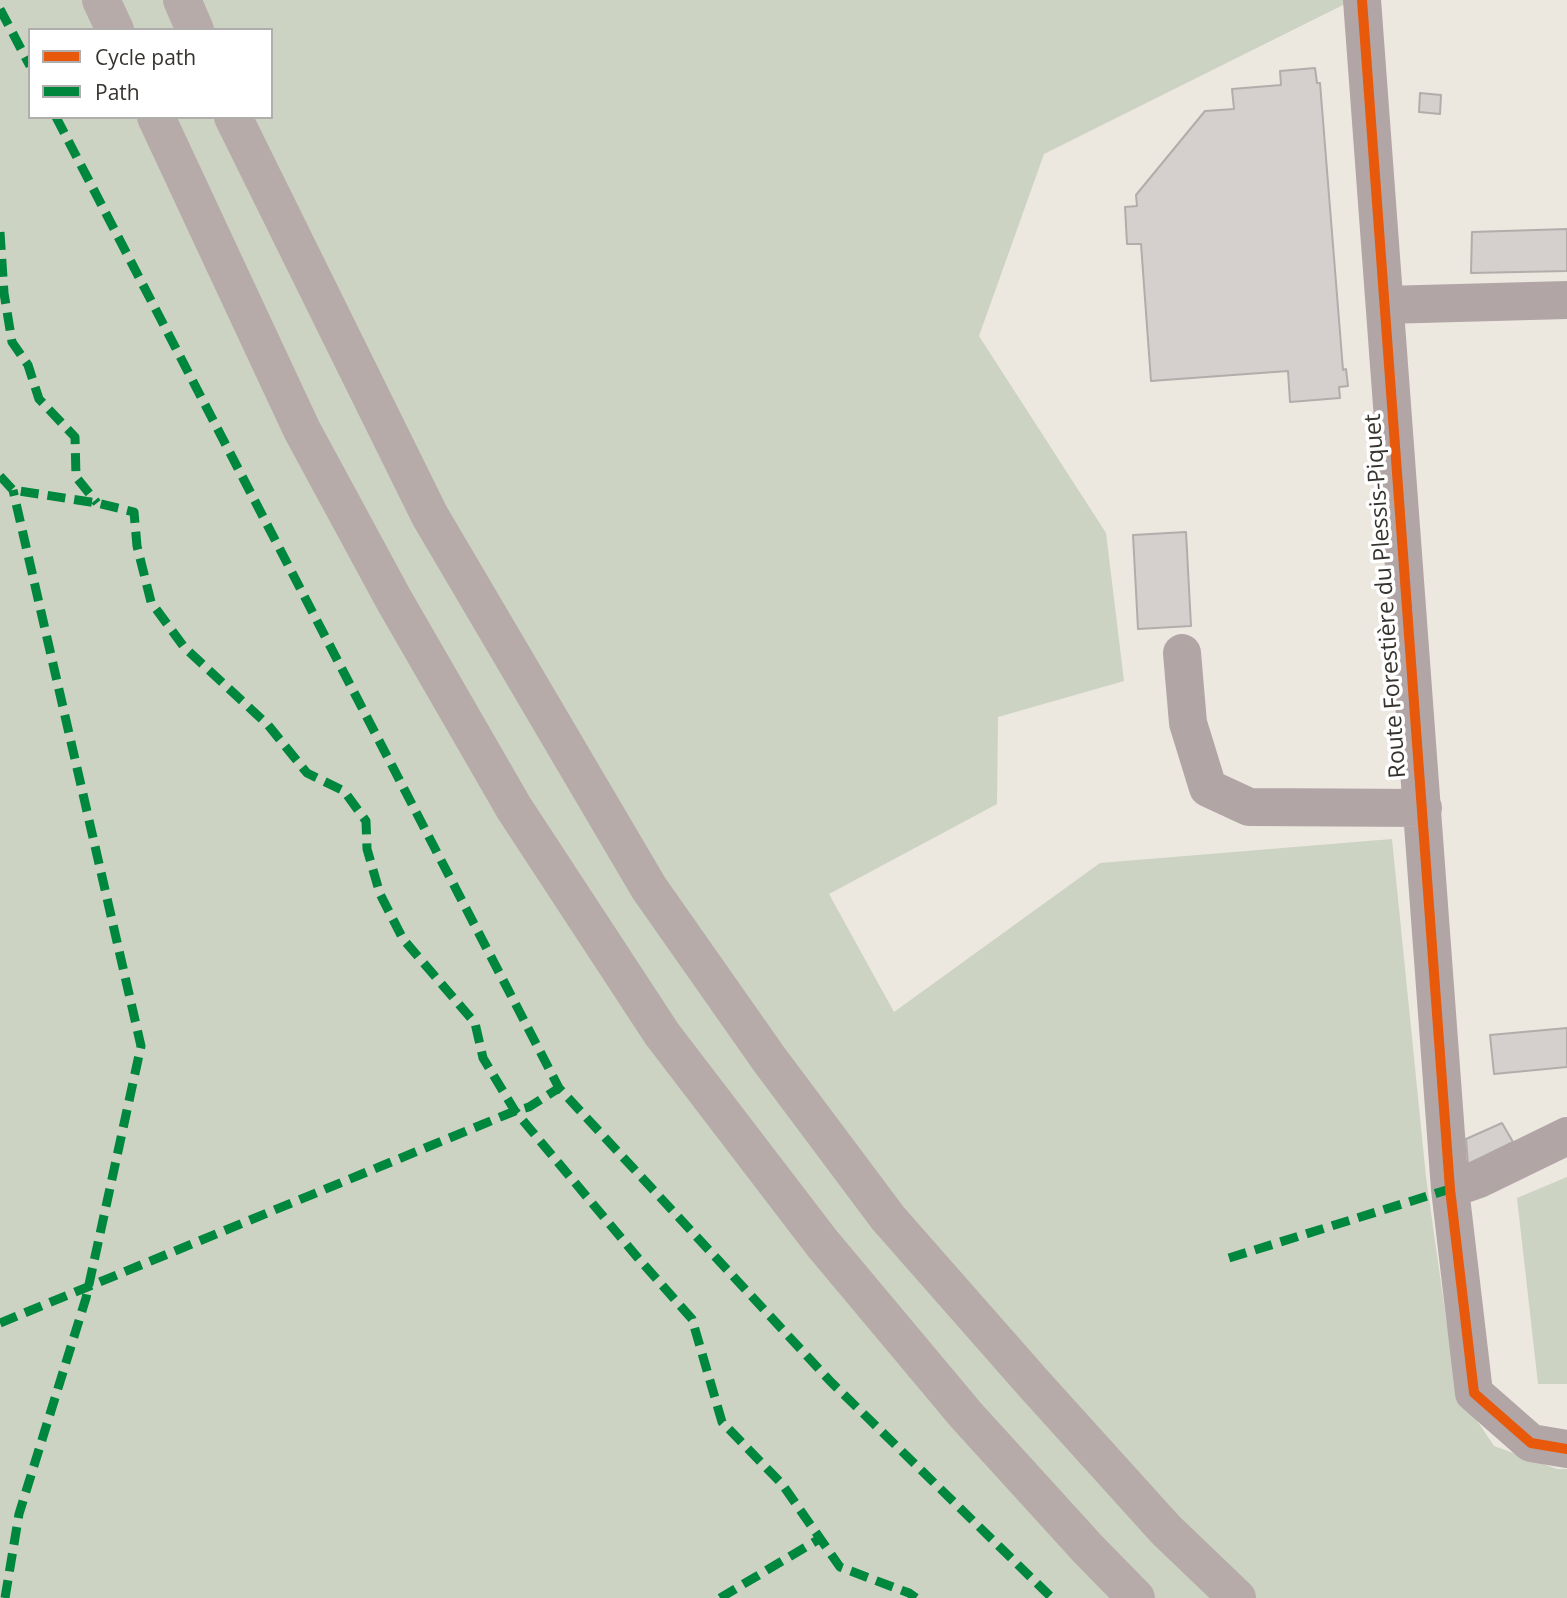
<!DOCTYPE html>
<meta charset="utf-8">
<style>
body{margin:0}
#map{position:relative;width:1567px;height:1598px;overflow:hidden;background:#ece8e0;font-family:"Open Sans",sans-serif}
canvas{display:block}
.legend{position:absolute;left:28px;top:28px;width:245px;height:91px;box-sizing:border-box;background:#fff;border:2px solid #afaeac;margin:0;padding:9px 12px;list-style:none;font-size:21px;color:#37342f}
.legend li{display:flex;align-items:center;gap:14px;height:35px}
.legend b{width:35px;border:2px solid #afaeac}
</style>
<div id="map">
<canvas width="1567" height="1598"></canvas>
<ul class="legend">
<li><b style="height:9px;background:#e8590c"></b>Cycle path</li>
<li><b style="height:9px;background:#00873e"></b>Path</li>
</ul>
</div>
<script>
const ctx = document.querySelector('canvas').getContext('2d');
ctx.lineJoin = 'round';
function paint(path, color) { ctx.fillStyle = color; ctx.fill(path, 'evenodd'); }
function trace(path, color, width, dash) { ctx.strokeStyle = color; ctx.lineWidth = width; ctx.lineCap = dash ? 'butt' : 'round'; ctx.setLineDash(dash || []); ctx.stroke(path); }
function write(font, color, halo, rows, align = 'center') {
  ctx.font = font + ' "Open Sans",sans-serif'; ctx.lineWidth = 7; ctx.setLineDash([]); ctx.textBaseline = 'middle'; ctx.strokeStyle = halo; ctx.fillStyle = color; for (const [text, x, y, turn = 0] of rows) {
    ctx.save(); ctx.translate(x, y); ctx.rotate((+turn || 0) * Math.PI / 180); ctx.textAlign = isNaN(turn) ? turn : align; if (halo) ctx.strokeText(text, 0, 0); ctx.fillText(text, 0, 0); ctx.restore();
  }
}
paint(new Path2D(`
 M 0,0 L 1349,0 L 1349,2 L 1044,154 L 979,336 L 1106,533 L 1124,681 L 998,717 L 997,804 L 829,894 L 894,1012 L 1100,863 L 1392,839 L 1426,1177 L 1456,1389 L 1494,1446 L 1557,1469 L 1567,1469 L 1567,1598 L 0,1598 ZM 30,30 L 271,30 L 271,117 L 30,117 Z
 M 1567,1177 L 1567,1384 L 1538,1384 L 1517,1198 Z`), '#ccd3c3');
const building = new Path2D(`
 M 1315,68 L 1317,83 L 1320,83 L 1343,370 L 1346,369 L 1348,386 L 1339,387 L 1340,398 L 1290,402 L 1288,371 L 1151,381 L 1141,244 L 1127,244 L 1125,207 L 1137,206 L 1136,195 L 1205,111 L 1234,109 L 1232,89 L 1281,85 L 1280,71 Z
 M 1420,93 L 1441,95 L 1440,114 L 1419,112 Z
 M 1567,229 L 1567,271 L 1471,273 L 1472,232 Z
 M 1186,532 L 1191,626 L 1138,629 L 1133,535 Z
 M 1567,1028 L 1567,1067 L 1494,1074 L 1490,1035 Z
 M 1502,1123 L 1513,1142 L 1468,1164 L 1466,1139 Z`);
paint(building, '#d5d0cd');
trace(building, '#b1adaa', 2);
trace(new Path2D(`
 M 1362,0 L 1450,1189 L 1474,1393 L 1531,1443 L 1567,1449
 M 1385,305 L 1567,300
 M 1182,653 L 1188,723 L 1208,788 L 1249,807 L 1423,808
 M 1450,1189 L 1479,1179 L 1567,1136`), '#b2a5a6', 38);
trace(new Path2D(`
 M 101,0 L 115,30
 M 182,0 L 195,30
 M 156,117 L 302,430 L 394,600 L 514,808 L 662,1034 L 822,1243 L 966,1415 L 1088,1549 L 1136,1598
 M 233,117 L 430,516 L 649,888 L 769,1059 L 888,1218 L 1034,1384 L 1166,1530 L 1237,1598`), '#b6aba9', 38);
trace(new Path2D(`
 M 0,9 L 30,66
 M 56,117 L 559,1088 L 831,1382 L 1052,1598
 M 0,232 L 4,293 L 12,342 L 28,365 L 39,399 L 75,437 L 76,477 L 97,503
 M 0,476 L 13,490 L 97,503 L 134,512 L 137,546 L 151,602 L 184,647 L 268,725 L 307,773 L 344,791 L 366,821 L 367,849 L 380,894 L 403,939 L 475,1023 L 483,1058 L 515,1111 L 638,1258 L 692,1319 L 722,1422 L 782,1484 L 840,1567 L 909,1593 L 916,1598
 M 1229,1258 L 1450,1189
 M 0,1323 L 515,1111 L 529,1107 L 559,1088
 M 5,1598 L 19,1514 L 86,1298 L 141,1046 L 13,490
 M 720,1598 L 821,1538`), '#00873e', 9, [18, 9]);
trace(new Path2D(`
 M 1362,0 L 1450,1189 L 1474,1393 L 1531,1443 L 1567,1449`), '#e8590c', 10);
write('23px', '#37342f', '#fff', [
 ["Route Forestière du Plessis-Piquet",1386,596,-94]
]);
</script>
